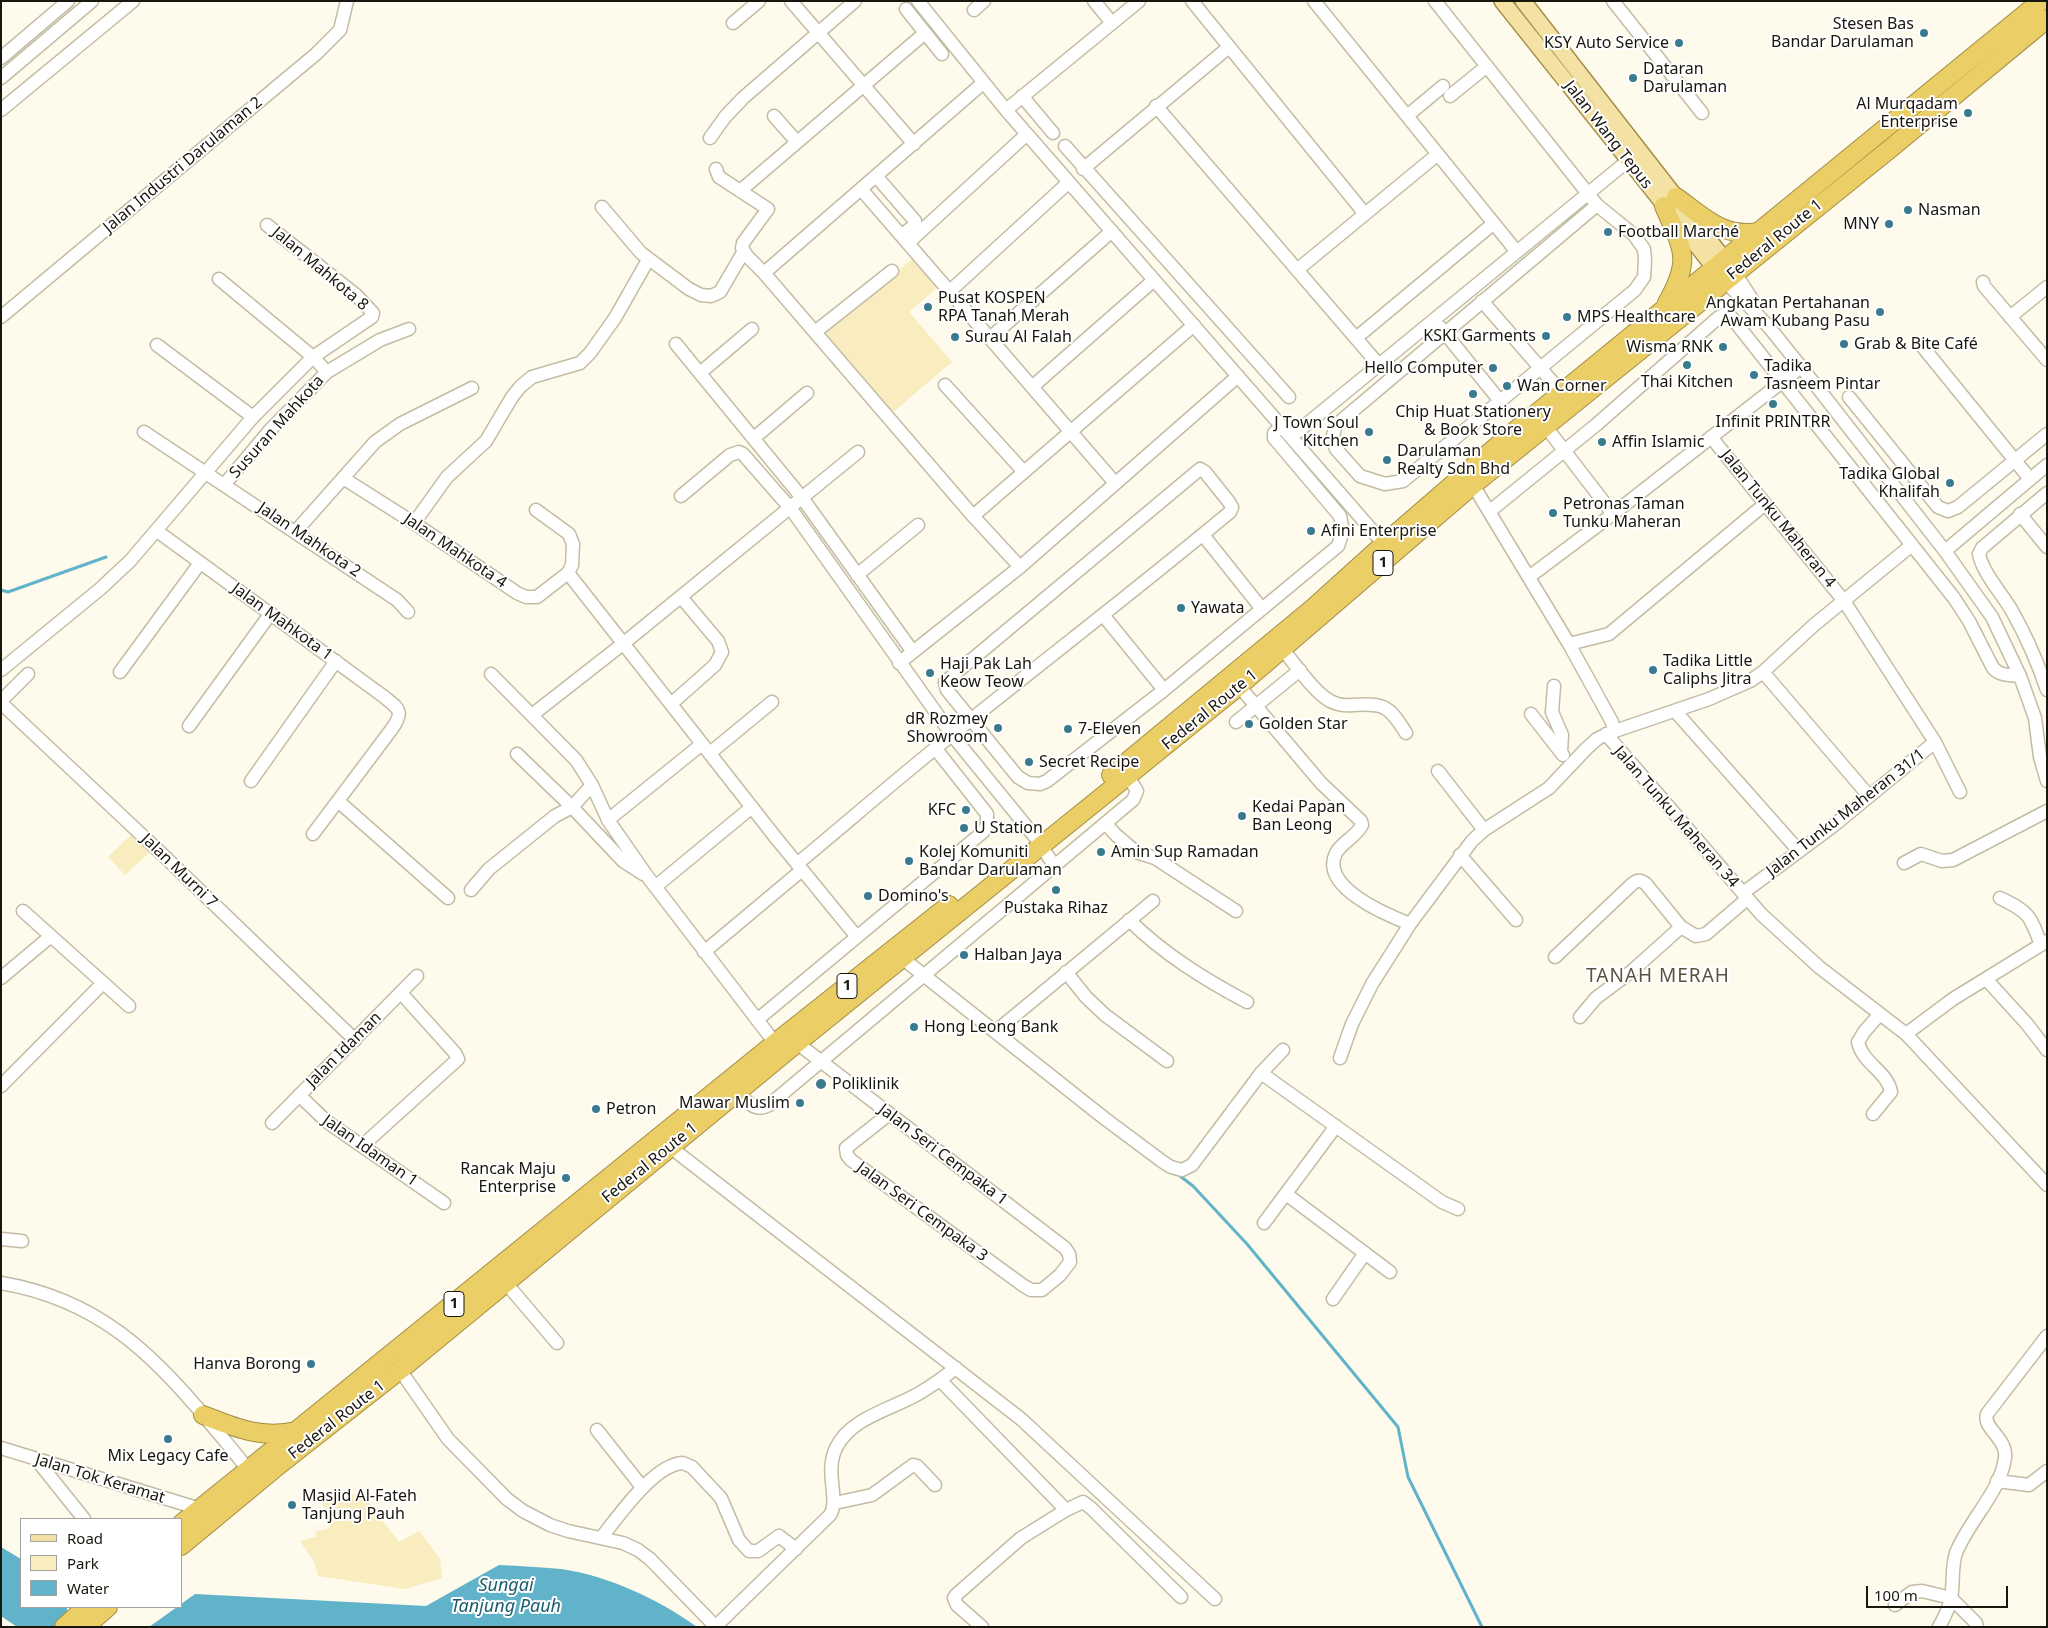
<!DOCTYPE html>
<meta charset="utf-8">
<style>
body{margin:0}
#map{position:relative;width:2048px;height:1628px;overflow:hidden;background:#fefaec;font-family:"Noto Sans",sans-serif}
canvas{display:block}
.frame{position:absolute;inset:0;border:2px solid #19160e;pointer-events:none}
.legend{position:absolute;left:20px;top:1518px;width:162px;height:90px;box-sizing:border-box;background:#fff;border:1px solid #a3a29f;margin:0;padding:6px 9px;list-style:none;font-size:15px;color:#19160e}
.legend li{display:flex;align-items:center;gap:10px;height:25px}
.legend b{width:25px;border:1px solid #a3a29f}
.scale{position:absolute;left:1866px;top:1586px;width:142px;height:22px;box-sizing:border-box;border:2px solid #19160e;border-top:0;padding-left:6px;font-size:15px;line-height:18px;white-space:nowrap;color:#19160e;-webkit-text-stroke:4px #fff;paint-order:stroke}
</style>
<div id="map">
<canvas width="2048" height="1628"></canvas>
<div class="frame"></div>
<ul class="legend">
<li><b style="height:6px;background:#f3e2a3"></b>Road</li>
<li><b style="height:14px;background:#f9ecbe"></b>Park</li>
<li><b style="height:14px;background:#61b3ca"></b>Water</li>
</ul>
<div class="scale">100 m</div>
</div>
<script>
const ctx = document.querySelector('canvas').getContext('2d');
ctx.lineJoin = 'round';
function paint(path, color) { ctx.fillStyle = color; ctx.fill(path, 'evenodd'); }
function trace(path, color, width, dash) { ctx.strokeStyle = color; ctx.lineWidth = width; ctx.lineCap = dash ? 'butt' : 'round'; ctx.setLineDash(dash || []); ctx.stroke(path); }
function write(font, color, halo, rows, align = 'center') {
  ctx.font = font + ' "Noto Sans",sans-serif'; ctx.lineWidth = 4; ctx.setLineDash([]); ctx.textBaseline = 'middle'; ctx.strokeStyle = halo; ctx.fillStyle = color; for (const [text, x, y, turn = 0] of rows) {
    ctx.save(); ctx.translate(x, y); ctx.rotate((+turn || 0) * Math.PI / 180); ctx.textAlign = isNaN(turn) ? turn : align; if (halo) ctx.strokeText(text, 0, 0); ctx.fillText(text, 0, 0); ctx.restore();
  }
}
paint(new Path2D(`
 M 912,259 L 937,288 L 909,312 L 952,362 L 892,413 L 825,334 Z
 M 133,833 L 150,852 L 125,875 L 108,857 Z
 M 343,1490 L 347,1497 L 361,1492 L 399,1542 L 419,1531 L 440,1559 L 442,1578 L 405,1589 L 318,1576 L 314,1561 L 300,1541 L 316,1537 L 315,1532 L 330,1528 L 321,1499 Z`), '#f9ecbe');
paint(new Path2D(`
 M 1,1547 L 21,1559 L 21,1607 L 67,1607 L 67,1615 L 80,1627 L 17,1627 L 1,1616 Z
 M 499,1565 C 520,1566 540,1567 561,1569 C 609,1576 658,1599 697,1627 L 149,1627 L 177,1607 L 181,1607 L 181,1604 L 195,1594 L 426,1606 Z`), '#61b3ca');
trace(new Path2D(`
 M 1,590 L 8,592 L 106,557
 M 1180,1176 L 1193,1186 L 1247,1244 L 1398,1427 L 1408,1477 L 1482,1627`), '#61b3ca', 3);
const minor = new Path2D(`
 M 791,1 L 914,144
 M 918,1 L 1006,110 L 1384,544
 M 1094,1 L 1112,23
 M 1192,1 L 1365,214
 M 1314,1 L 1517,252
 M 1435,1 L 1597,205 L 1634,235 L 1644,249 L 1645,260 L 1644,277 L 1635,290 L 1403,481 L 1385,484 L 1360,476 L 1336,449 L 1332,439 L 1336,425 L 1597,205
 M 1613,1 L 1702,113
 M 906,9 L 942,54
 M 974,10 L 984,1
 M 733,23 L 759,1
 M 1,58 L 68,1
 M 1,78 L 92,1
 M 1022,96 L 1053,133
 M 1450,96 L 1487,66
 M 1156,106 L 1379,365
 M 1,110 L 133,1
 M 1006,110 L 1139,1
 M 774,116 L 797,142
 M 1407,116 L 1443,86
 M 710,138 L 725,117 L 743,98 L 855,1
 M 1065,146 L 1289,397
 M 716,169 L 719,177 L 768,209 L 743,243 L 742,248 L 747,256 L 764,273 L 973,516 L 1020,567
 M 1083,169 L 1229,47
 M 876,176 L 915,221 L 915,225 L 902,235
 M 861,189 L 1115,483
 M 740,191 L 925,33
 M 602,207 L 641,253 L 689,289 L 701,295 L 711,296 L 720,292 L 744,251
 M 908,243 L 1027,134
 M 1297,270 L 1438,154
 M 764,273 L 983,83
 M 1735,273 L 1757,307
 M 219,279 L 313,357 L 327,372
 M 1725,281 L 1769,327 L 1821,392 L 1945,551 L 1992,617 L 2020,676 L 2035,718 L 2040,757 L 2047,781
 M 1983,282 L 1984,286 L 2047,360
 M 950,291 L 1069,182
 M 1482,301 L 1562,393
 M 1,317 L 316,54 L 340,30 L 347,1
 M 2010,317 L 2047,287
 M 1440,327 L 1500,401
 M 815,332 L 892,271
 M 990,338 L 1112,231
 M 1356,338 L 1494,223
 M 676,344 L 803,499 L 913,652
 M 157,345 L 253,417
 M 1922,346 L 2030,479
 M 700,373 L 752,329
 M 945,385 L 1024,472
 M 1032,387 L 1154,280
 M 1849,397 L 1938,507 L 1948,511 L 1958,507 L 2047,434
 M 1546,427 L 1613,514
 M 144,432 L 397,600 L 408,612
 M 1291,437 L 1635,155
 M 1711,437 L 1844,601 L 1935,742 L 1960,792
 M 754,438 L 807,393
 M 343,478 L 414,523 L 517,593 L 526,597 L 537,597 L 568,573 L 572,565 L 573,544 L 569,534 L 536,510
 M 224,485 L 270,430 L 327,372 L 380,340 L 409,329
 M 1473,485 L 1569,644 L 1612,722 L 1614,730
 M 2047,493 L 1982,548 L 1979,554 C 1982,572 2003,595 2012,611 C 2026,636 2038,663 2047,690
 M 681,496 L 730,455 L 739,452 L 743,454 L 791,509 L 952,735 L 1035,837 L 1054,865
 M 1490,511 L 1596,425 L 1719,317 L 1728,313 L 1954,598 L 1969,621 L 1993,668 C 2000,676 2010,675 2020,676
 M 2020,514 L 2047,547
 M 973,516 L 1194,325
 M 414,523 L 447,477 L 486,441 L 512,397 L 521,386 L 532,377 L 580,363 L 590,353 L 615,318 L 648,260
 M 157,531 L 383,696 C 399,709 405,711 391,730 L 313,834
 M 296,531 L 375,442 L 400,424 L 472,388
 M 1203,535 L 1262,609
 M 1945,551 L 2047,465
 M 568,573 L 776,838 L 857,937
 M 857,575 L 918,525
 M 1529,577 L 1613,514 L 1801,367
 M 1103,615 L 1164,690
 M 1569,644 L 1609,634 L 1765,504
 M 1283,650 C 1296,665 1313,691 1330,701 C 1338,705 1345,706 1353,705 C 1385,703 1389,706 1406,733
 M 899,663 L 1020,567 L 1238,376
 M 1,670 L 100,589 L 130,561 L 253,417 L 313,357 L 372,317 L 373,313 L 356,295 L 267,225
 M 120,672 L 200,563
 M 1763,672 L 1869,796
 M 491,674 L 576,760 L 592,785 L 608,820 L 647,876 L 775,1043
 M 1239,686 L 1321,783 L 1361,821 L 1362,825 C 1356,837 1342,842 1336,853 C 1319,887 1387,915 1410,924
 M 1554,686 L 1552,712 L 1562,735 L 1561,752
 M 1,701 L 28,674
 M 1,703 L 162,854 L 355,1040
 M 671,704 L 715,665 L 722,652 L 718,641 L 681,597
 M 1675,711 L 1799,851
 M 1531,714 L 1563,755
 M 532,715 L 624,643 L 858,452
 M 1236,722 L 1300,670
 M 189,726 L 271,613
 M 1606,734 L 1761,914 L 1819,967 L 1906,1034 L 2047,1185
 M 710,753 L 772,702
 M 517,754 L 572,807 L 623,861 L 643,874
 M 1438,771 L 1484,830
 M 251,781 L 336,661
 M 338,801 L 448,898
 M 608,820 L 702,744
 M 1106,824 L 1116,835 L 1136,852 L 1155,858 L 1236,911
 M 1460,855 L 1516,920
 M 1904,863 L 1921,854 L 1942,861 L 1953,860 L 2047,811
 M 797,864 C 844,825 890,785 937,747 C 1034,668 1134,592 1230,512 L 1232,507 L 1229,502 L 1205,472 L 1200,469 L 945,682 L 947,690 L 1018,777 L 1028,783 L 1040,784 L 1047,781 L 1164,690 L 1338,546 L 1343,531 L 1340,516 L 1274,438 L 1274,433 L 1281,426
 M 655,887 L 752,807
 M 471,890 L 489,869 L 555,816 L 572,807 L 592,785
 M 1743,893 L 1833,826 L 1935,742
 M 2000,898 C 2029,912 2030,915 2041,945
 M 23,911 L 129,1006
 M 1129,920 C 1165,955 1204,979 1247,1002
 M 704,952 L 802,870
 M 1555,957 L 1629,887 C 1635,881 1639,878 1646,884 L 1681,927 L 1696,936 L 1706,934 L 1747,899
 M 902,958 L 1104,1118 L 1163,1162 L 1171,1167 L 1182,1170 L 1192,1165 L 1261,1073 L 1283,1050
 M 1066,972 L 1086,997 L 1105,1015 L 1167,1061
 M 1,978 L 51,936
 M 1986,979 L 2027,1024 L 2047,1050
 M 1580,1017 L 1596,998 L 1632,971 L 1681,927
 M 757,1020 L 983,832 L 987,825 L 987,814 L 935,748
 M 995,1032 L 1153,901
 M 1906,1034 L 1953,999 L 2047,941
 M 797,1043 L 1065,1248 L 1069,1254 L 1070,1262 L 1060,1275 L 1042,1290 L 1031,1290 L 1024,1286 L 851,1160 L 847,1155 L 846,1148 L 889,1114
 M 1340,1058 L 1352,1024 L 1372,984 L 1410,924 L 1472,841 L 1484,830 L 1549,788 L 1586,749 L 1597,739 L 1609,733 L 1709,699 L 1750,681 L 1763,672 L 1814,625 L 1912,545
 M 1261,1073 L 1442,1202 L 1458,1209
 M 1,1086 L 103,983
 M 738,1093 C 747,1101 755,1113 769,1105 L 1133,800 L 1137,791 L 1128,776
 M 299,1095 L 326,1121 L 444,1203
 M 1873,1114 L 1891,1092 C 1888,1072 1862,1063 1858,1042 L 1864,1032 L 1879,1015
 M 272,1123 L 417,976
 M 665,1143 L 1021,1419 L 1215,1599
 M 362,1146 L 458,1059 L 455,1053 L 401,993
 M 1286,1194 L 1390,1272
 M 1264,1223 L 1336,1126
 M 1,1239 L 22,1241
 M 505,1282 L 557,1343
 M 1,1283 C 96,1299 152,1352 210,1423 C 225,1441 240,1458 253,1477
 M 1333,1299 L 1365,1253
 M 400,1370 L 448,1439 L 507,1499 L 523,1511 L 550,1525 L 568,1531 L 623,1543 L 638,1550 L 650,1559 L 716,1627
 M 940,1380 L 1066,1510 L 1083,1502 L 1091,1508 L 1181,1597
 M 597,1430 L 642,1487
 M 1,1448 L 200,1509
 M 36,1459 L 84,1519
 M 1997,1481 L 2029,1485 L 2047,1471
 M 835,1503 L 872,1495 L 913,1465 L 917,1466 L 935,1485
 M 601,1538 C 618,1517 654,1464 683,1463 L 692,1467 L 721,1498 L 739,1540 L 749,1551 L 758,1551 L 779,1536 L 796,1549
 M 1895,1605 L 1912,1592 L 1922,1591 L 1951,1598 L 1976,1623 L 1977,1627
 M 716,1626 L 830,1515 C 840,1499 824,1473 836,1448 C 850,1418 892,1409 918,1394 C 932,1386 944,1377 956,1368
 M 982,1627 L 957,1605 L 954,1598 L 956,1595 L 1021,1538 L 1066,1510
 M 1939,1627 C 1944,1618 1949,1609 1951,1598 C 1954,1583 1951,1568 1956,1553 C 1969,1520 2000,1493 2005,1458 C 2008,1439 1982,1428 1987,1414 L 2047,1336`);
const major = new Path2D(`
 M 1502,1 L 1721,276
 M 1523,1 L 1731,268`);
const highway = new Path2D(`
 M 1676,197 C 1703,216 1722,238 1758,232
 M 1664,206 C 1683,250 1692,259 1667,303
 M 1111,775 L 1312,609 L 1384,544 L 1505,439 L 2041,1
 M 203,1415 C 236,1428 261,1439 297,1431
 M 181,1524 L 775,1043 L 949,905
 M 181,1546 L 274,1469 L 400,1370 L 797,1043 L 1239,686 L 1473,485 L 1891,148 L 2047,19
 M 64,1627 L 86,1607
 M 85,1627 L 108,1607`);
trace(minor, '#c3bca5', 15);
trace(major, '#a28e47', 18);
trace(highway, '#a28e47', 20);
trace(minor, '#fff', 12);
trace(major, '#f3e2a3', 15);
trace(highway, '#ebce66', 18);
for (const [x, y, r, color] of [
 [1924,33,5,"#397b8d"],
 [1679,43,5,"#397b8d"],
 [1633,78,5,"#397b8d"],
 [1968,113,5,"#397b8d"],
 [1908,210,5,"#397b8d"],
 [1889,224,5,"#397b8d"],
 [1608,232,5,"#397b8d"],
 [928,307,5,"#397b8d"],
 [1880,312,5,"#397b8d"],
 [1567,317,5,"#397b8d"],
 [1546,336,5,"#397b8d"],
 [955,337,5,"#397b8d"],
 [1844,344,5,"#397b8d"],
 [1723,347,5,"#397b8d"],
 [1687,365,5,"#397b8d"],
 [1493,368,5,"#397b8d"],
 [1754,375,5,"#397b8d"],
 [1507,386,5,"#397b8d"],
 [1473,394,5,"#397b8d"],
 [1773,404,5,"#397b8d"],
 [1369,432,5,"#397b8d"],
 [1602,442,5,"#397b8d"],
 [1387,460,5,"#397b8d"],
 [1950,483,5,"#397b8d"],
 [1553,513,5,"#397b8d"],
 [1311,531,5,"#397b8d"],
 [1181,608,5,"#397b8d"],
 [1653,670,5,"#397b8d"],
 [930,673,5,"#397b8d"],
 [1249,724,5,"#397b8d"],
 [998,728,5,"#397b8d"],
 [1068,729,5,"#397b8d"],
 [1029,762,5,"#397b8d"],
 [966,810,5,"#397b8d"],
 [1242,816,5,"#397b8d"],
 [964,828,5,"#397b8d"],
 [1101,852,5,"#397b8d"],
 [909,861,5,"#397b8d"],
 [1056,890,5,"#397b8d"],
 [868,896,5,"#397b8d"],
 [964,955,5,"#397b8d"],
 [914,1027,5,"#397b8d"],
 [821,1084,6,"#397b8d"],
 [800,1103,5,"#397b8d"],
 [596,1109,5,"#397b8d"],
 [566,1178,5,"#397b8d"],
 [311,1364,5,"#397b8d"],
 [168,1439,5,"#397b8d"],
 [292,1505,5,"#397b8d"]
]) { const dot = new Path2D(); dot.arc(x, y, r, 0, 2 * Math.PI); ctx.fillStyle = color; ctx.fill(dot); trace(dot, '#fff', 2); }
for (const [x, y, w] of [
 [1383,563,20],
 [847,986,20],
 [454,1304,20]
]) { const box = new Path2D(); box.roundRect(x - w / 2, y - 12.5, w, 25, 4); ctx.fillStyle = '#fff'; ctx.fill(box); trace(box, '#19160e', 1); }
write('bold 15px', '#19160e', null, [
 ["1",1383,563],
 ["1",847,986],
 ["1",454,1304]
]);
write('16px', '#19160e', '#fff', [
 ["Stesen Bas",1914,24,"right"],
 ["Bandar Darulaman",1914,42,"right"],
 ["KSY Auto Service",1669,43,"right"],
 ["Dataran",1643,69],
 ["Darulaman",1643,87],
 ["Al Murqadam",1958,104,"right"],
 ["Enterprise",1958,122,"right"],
 ["Nasman",1918,210],
 ["MNY",1879,224,"right"],
 ["Football Marché",1618,232],
 ["Pusat KOSPEN",938,298],
 ["RPA Tanah Merah",938,316],
 ["Angkatan Pertahanan",1870,303,"right"],
 ["Awam Kubang Pasu",1870,321,"right"],
 ["MPS Healthcare",1577,317],
 ["KSKI Garments",1536,336,"right"],
 ["Surau Al Falah",965,337],
 ["Grab & Bite Café",1854,344],
 ["Wisma RNK",1713,347,"right"],
 ["Tadika",1764,366],
 ["Tasneem Pintar",1764,384],
 ["Hello Computer",1483,368,"right"],
 ["Thai Kitchen",1687,382,"center"],
 ["Wan Corner",1517,386],
 ["Chip Huat Stationery",1473,412,"center"],
 ["& Book Store",1473,430,"center"],
 ["Infinit PRINTRR",1773,422,"center"],
 ["J Town Soul",1359,423,"right"],
 ["Kitchen",1359,441,"right"],
 ["Affin Islamic",1612,442],
 ["Darulaman",1397,451],
 ["Realty Sdn Bhd",1397,469],
 ["Tadika Global",1940,474,"right"],
 ["Khalifah",1940,492,"right"],
 ["Petronas Taman",1563,504],
 ["Tunku Maheran",1563,522],
 ["Afini Enterprise",1321,531],
 ["Yawata",1191,608],
 ["Tadika Little",1663,661],
 ["Caliphs Jitra",1663,679],
 ["Haji Pak Lah",940,664],
 ["Keow Teow",940,682],
 ["dR Rozmey",988,719,"right"],
 ["Showroom",988,737,"right"],
 ["Golden Star",1259,724],
 ["7-Eleven",1078,729],
 ["Secret Recipe",1039,762],
 ["Kedai Papan",1252,807],
 ["Ban Leong",1252,825],
 ["KFC",956,810,"right"],
 ["U Station",974,828],
 ["Kolej Komuniti",919,852],
 ["Bandar Darulaman",919,870],
 ["Amin Sup Ramadan",1111,852],
 ["Domino's",878,896],
 ["Pustaka Rihaz",1056,908,"center"],
 ["Halban Jaya",974,955],
 ["Hong Leong Bank",924,1027],
 ["Poliklinik",832,1084],
 ["Mawar Muslim",790,1103,"right"],
 ["Petron",606,1109],
 ["Rancak Maju",556,1169,"right"],
 ["Enterprise",556,1187,"right"],
 ["Hanva Borong",301,1364,"right"],
 ["Mix Legacy Cafe",168,1456,"center"],
 ["Masjid Al-Fateh",302,1496],
 ["Tanjung Pauh",302,1514]
], 'left');
write('16px', '#19160e', '#fff', [
 ["Jalan Wang Tepus",1608,135,52],
 ["Jalan Industri Darulaman 2",183,165,-40],
 ["Federal Route 1",1775,240,-39],
 ["Jalan Mahkota 8",320,269,40],
 ["Susuran Mahkota",277,427,-48],
 ["Jalan Tunku Maheran 4",1778,519,51],
 ["Jalan Mahkota 2",309,540,34],
 ["Jalan Mahkota 4",455,551,34],
 ["Jalan Mahkota 1",282,622,36],
 ["Federal Route 1",1210,710,-39],
 ["Jalan Tunku Maheran 31/1",1846,813,-38],
 ["Jalan Tunku Maheran 34",1676,817,49],
 ["Jalan Murni 7",179,871,44],
 ["Jalan Idaman",344,1050,-45],
 ["Jalan Idaman 1",370,1151,35],
 ["Jalan Seri Cempaka 1",943,1155,37],
 ["Federal Route 1",650,1163,-39],
 ["Jalan Seri Cempaka 3",922,1212,36],
 ["Federal Route 1",337,1420,-38],
 ["Jalan Tok Keramat",100,1479,17]
]);
write('italic 18px', '#1b5e6f', '#fff', [
 ["Sungai",506,1586],
 ["Tanjung Pauh",506,1607]
]);
ctx.letterSpacing = '1px';
write('19px', '#59533f', '#fff', [
 ["TANAH MERAH",1658,977]
]);
ctx.letterSpacing = '0px';
</script>
